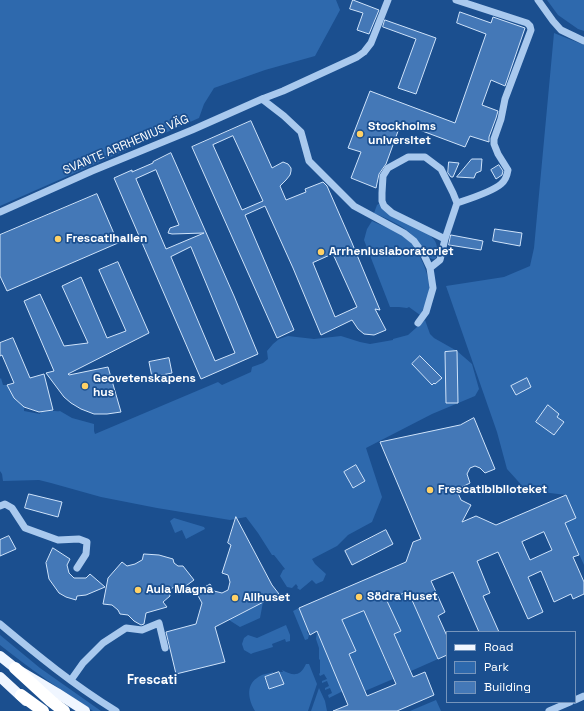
<!DOCTYPE html>
<meta charset="utf-8">
<style>
body{margin:0}
#map{position:relative;width:584px;height:711px;overflow:hidden;background:#1b4f8f;font-family:"Space Grotesk",sans-serif}
canvas{display:block}
.legend{position:absolute;left:446px;top:631px;width:130px;height:72px;box-sizing:border-box;background:#1b4f8f;border:1px solid #7695bc;margin:0;padding:5px 7px;list-style:none;font-size:12px;color:#fff}
.legend li{display:flex;align-items:center;gap:8px;height:20px}
.legend b{width:20px;border:1px solid #7695bc}
</style>
<div id="map">
<canvas width="584" height="711"></canvas>
<ul class="legend">
<li><b style="height:5px;background:#f0f6ff"></b>Road</li>
<li><b style="height:11px;background:#2e69ad"></b>Park</li>
<li><b style="height:11px;background:#4478b7"></b>Building</li>
</ul>
</div>
<script>
const ctx = document.querySelector('canvas').getContext('2d');
ctx.lineJoin = 'round';
function paint(path, color) { ctx.fillStyle = color; ctx.fill(path, 'evenodd'); }
function trace(path, color, width, dash) { ctx.strokeStyle = color; ctx.lineWidth = width; ctx.lineCap = dash ? 'butt' : 'round'; ctx.setLineDash(dash || []); ctx.stroke(path); }
function write(font, color, halo, rows, align = 'center') {
  ctx.font = font + ' "Space Grotesk",sans-serif'; ctx.lineWidth = 3.5; ctx.setLineDash([]); ctx.textBaseline = 'middle'; ctx.strokeStyle = halo; ctx.fillStyle = color; for (const [text, x, y, turn = 0] of rows) {
    ctx.save(); ctx.translate(x, y); ctx.rotate((+turn || 0) * Math.PI / 180); ctx.textAlign = isNaN(turn) ? turn : align; if (halo) ctx.strokeText(text, 0, 0); ctx.fillText(text, 0, 0); ctx.restore();
  }
}
paint(new Path2D(`
 M 0,0 L 336,0 L 340,10 L 315,56 L 265,70 L 214,88 L 204,104 L 199,118 L 0,206 Z
 M 547,0 L 584,0 L 584,31 L 578,29 L 558,15 Z
 M 554,33 L 584,45 L 584,565 L 565,523 L 576,518 L 566,495 L 526,490 L 507,469 L 497,432 L 446,286 L 504,277 L 530,266 L 534,248 Z
 M 380,203 C 382,206 383,209 385,211 C 388,214 392,216 396,217 C 407,223 428,230 435,241 C 438,246 440,264 430,258 C 426,255 424,249 421,245 C 419,242 416,238 413,236 C 403,225 387,219 374,213 L 377,205 Z
 M 372,221 C 382,226 393,229 403,235 C 416,244 430,273 429,289 C 429,298 425,307 420,315 L 409,307 L 407,308 L 399,307 L 390,307 L 364,240 L 367,229 Z
 M 425,320 L 430,334 L 434,338 L 457,351 L 472,364 L 479,389 L 475,396 L 432,414 L 366,448 L 382,497 L 372,522 L 348,535 L 337,546 L 312,559 L 315,564 L 326,574 L 323,581 L 316,584 L 312,580 L 300,590 L 297,588 L 298,587 L 296,584 L 292,588 L 287,587 L 280,576 L 283,570 L 285,569 L 274,555 L 272,555 L 258,533 L 246,517 L 230,520 L 157,508 L 101,497 L 51,483 L 39,480 L 3,481 L 2,474 L 0,471 L 0,379 L 1,378 L 3,385 L 7,385 L 14,398 L 24,407 L 24,411 L 40,414 L 41,412 C 44,412 46,411 49,411 C 53,410 56,412 60,411 L 72,418 L 94,424 L 94,431 L 95,434 L 218,382 L 222,385 L 251,372 L 252,367 L 263,363 L 268,359 L 267,351 L 273,344 L 279,339 L 288,336 L 314,339 L 341,336 L 360,342 L 370,344 L 393,340 L 393,339 L 408,335 Z
 M 174,518 L 204,527 L 205,529 L 186,539 L 182,530 L 175,533 L 170,521 Z
 M 408,591 L 438,659 L 411,671 L 394,634 L 401,631 L 387,601 Z
 M 263,602 L 260,618 L 240,627 L 229,620 Z
 M 299,608 L 308,631 L 307,632 L 309,635 L 308,639 L 305,640 L 293,611 Z
 M 364,611 L 393,679 L 365,691 L 349,654 L 342,620 Z
 M 286,625 L 290,635 L 290,641 L 286,642 L 285,639 L 272,644 L 273,647 L 253,653 L 251,654 L 244,650 L 242,644 L 244,638 L 248,635 L 257,638 Z
 M 317,631 L 343,691 L 329,698 L 328,695 L 332,693 L 330,688 L 325,690 L 325,688 L 329,686 L 327,681 L 322,683 L 322,681 L 327,679 L 324,674 L 320,676 L 319,674 L 320,673 L 320,660 L 319,659 L 319,648 L 316,639 Z
 M 0,635 L 40,668 L 101,711 L 93,711 C 61,690 30,669 0,645 Z
 M 306,664 L 309,664 L 317,684 L 308,711 L 255,711 C 249,701 245,686 257,678 C 261,674 268,674 273,672 L 273,673 L 264,677 L 269,689 L 283,684 L 280,672 L 283,672 L 282,670 C 293,676 300,677 306,664 Z
 M 319,688 L 325,701 L 327,711 L 311,711 Z
 M 436,700 L 441,711 L 410,711 Z`), '#2e69ad');
const building = new Path2D(`
 M 353,0 L 379,10 L 369,34 L 357,30 L 363,13 L 350,9 Z
 M 460,12 L 491,23 L 493,17 L 525,28 L 505,86 L 491,80 L 482,105 L 498,111 L 496,118 L 489,137 L 489,142 L 470,136 L 465,147 L 401,123 L 386,164 L 379,174 L 376,188 L 351,178 L 361,152 L 348,148 L 370,91 L 455,123 L 486,34 L 457,23 Z
 M 385,20 L 436,38 L 416,94 L 398,88 L 416,39 L 383,27 Z
 M 251,121 L 272,168 L 283,162 L 288,164 L 291,168 L 291,171 L 290,175 L 286,180 L 280,186 L 286,200 L 306,192 L 305,189 L 323,182 L 327,186 L 352,243 L 380,310 L 375,309 L 386,330 L 374,335 L 364,334 L 358,329 L 352,320 L 321,335 L 293,268 L 265,206 L 245,215 L 294,330 L 277,338 L 192,147 ZM 233,136 L 263,201 L 242,210 L 213,145 ZM 333,254 L 357,307 L 335,317 L 313,263 Z
 M 171,153 L 234,296 L 258,354 L 201,379 L 114,178 L 132,170 L 132,172 L 153,163 L 153,162 ZM 156,170 L 179,225 L 170,228 L 168,233 L 172,234 L 204,233 L 166,249 L 136,179 ZM 191,247 L 235,353 L 215,361 L 171,257 Z
 M 472,159 L 482,159 L 481,171 L 476,173 L 474,178 L 457,177 Z
 M 449,162 L 459,163 L 453,177 L 451,177 L 448,173 Z
 M 499,165 L 503,171 L 502,175 L 496,179 L 491,170 Z
 M 97,194 L 118,243 L 7,291 L 0,276 L 0,235 Z
 M 495,229 L 522,233 L 520,246 L 493,241 Z
 M 451,235 L 483,241 L 481,250 L 449,245 Z
 M 118,262 L 149,333 L 68,374 L 69,375 L 108,367 L 121,412 L 107,414 L 94,414 L 81,409 L 71,403 L 64,397 L 46,373 L 54,371 L 24,301 L 40,294 L 64,346 L 88,343 L 62,286 L 81,277 L 107,338 L 126,331 L 99,270 Z
 M 13,338 L 30,378 L 44,374 L 53,410 L 39,412 L 24,407 L 14,398 L 7,385 L 14,383 L 2,355 L 0,356 L 0,343 Z
 M 457,351 L 458,403 L 446,403 L 445,352 Z
 M 420,356 L 442,378 L 435,384 L 434,383 L 432,385 L 412,364 Z
 M 169,358 L 172,373 L 152,377 L 149,362 Z
 M 527,378 L 531,387 L 516,395 L 511,386 Z
 M 548,405 L 559,414 L 557,417 L 564,422 L 554,435 L 536,422 Z
 M 474,418 L 495,469 L 485,473 L 480,468 L 475,466 L 470,468 L 467,474 L 470,483 L 462,487 L 458,493 L 461,500 L 471,505 L 462,522 L 476,516 L 496,525 L 566,495 L 576,518 L 565,523 L 579,555 L 573,557 L 584,582 L 584,594 L 573,599 L 571,594 L 554,602 L 541,571 L 528,577 L 543,612 L 528,619 L 498,552 L 477,561 L 490,593 L 483,596 L 499,632 L 479,632 L 453,572 L 431,581 L 445,612 L 438,616 L 447,636 L 447,655 L 438,659 L 408,591 L 387,601 L 401,631 L 394,634 L 413,677 L 425,672 L 434,695 L 397,711 L 333,711 L 348,705 L 317,631 L 310,635 L 299,608 L 406,562 L 413,542 L 421,539 L 380,442 L 460,425 ZM 544,532 L 552,550 L 530,560 L 522,542 ZM 364,611 L 396,684 L 367,696 L 349,654 L 356,651 L 342,620 Z
 M 356,465 L 365,481 L 353,488 L 344,472 Z
 M 29,494 L 62,502 L 58,517 L 25,508 Z
 M 236,517 L 272,585 L 279,594 L 215,627 L 225,662 L 176,674 L 166,632 L 196,624 L 202,603 L 196,592 L 210,584 L 214,591 L 222,593 L 228,590 L 230,582 L 228,575 L 222,573 L 231,545 L 228,543 Z
 M 386,530 L 393,544 L 352,565 L 345,551 Z
 M 9,536 L 16,549 L 0,556 L 0,540 Z
 M 53,548 L 70,559 L 67,565 L 69,573 L 74,578 L 86,578 L 90,574 L 105,587 L 86,595 L 77,596 L 76,600 L 66,597 L 59,593 L 49,579 L 46,563 Z
 M 144,554 L 159,555 L 173,559 L 174,563 L 178,566 L 183,566 L 194,580 L 183,588 L 179,585 L 172,588 L 169,592 L 170,596 L 163,602 L 167,607 L 146,613 L 144,624 L 141,625 L 134,621 L 128,615 L 120,614 L 118,610 L 112,605 L 103,604 L 108,578 L 122,562 L 127,566 L 135,564 L 142,560 Z
 M 279,672 L 284,684 L 269,689 L 265,677 Z`);
paint(building, '#4478b7');
trace(building, '#cfe3fa', 1);
trace(new Path2D(`
 M 456,0 L 527,23 L 530,26 L 531,30 L 505,99 L 501,119 L 494,139 L 494,144 L 498,154 L 508,170 C 507,176 505,181 501,184 C 492,192 469,199 457,203
 M 538,0 L 553,21 L 561,30 L 584,41
 M 262,99 L 284,116 L 301,132 L 309,161 L 354,206 L 404,233 L 414,241 L 424,255 L 430,268 L 433,288 L 426,312 L 418,323
 M 0,212 L 92,171 L 192,130 L 262,99 L 283,91 L 357,57 L 364,52 L 371,43 L 388,0
 M 430,268 L 440,260 L 445,239 L 457,203 L 453,193 L 441,169 L 425,157 L 408,157 L 388,168 L 383,176 L 382,193 L 382,201 L 384,206 L 392,213 L 445,239
 M 0,506 L 5,504 L 12,508 L 25,528 L 58,540 L 79,539 L 87,542 L 86,554 L 77,568
 M 0,624 C 37,655 75,686 116,711
 M 71,680 L 83,663 L 103,643 L 126,628 L 142,630 L 159,623 L 165,648
 M 575,700 L 584,696
 M 549,711 L 570,702`), '#a9c9ee', 7);
trace(new Path2D(`
 M 0,656 L 15,668 L 57,693 L 85,711
 M 0,677 L 26,701`), '#f0f6ff', 10);
trace(new Path2D(`
 M 15,668 L 51,701 L 64,711
 M 21,695 L 43,711`), '#fff', 12);
for (const [x, y, r, color] of [
 [360,134,4,"#ffd166"],
 [58,239,4,"#ffd166"],
 [321,252,4,"#ffd166"],
 [85,386,4,"#ffd166"],
 [430,490,4,"#ffd166"],
 [138,590,4,"#ffd166"],
 [359,597,4,"#ffd166"],
 [235,598,4,"#ffd166"]
]) { const dot = new Path2D(); dot.arc(x, y, r, 0, 2 * Math.PI); ctx.fillStyle = color; ctx.fill(dot); trace(dot, '#1b4f8f', 1.5); }
write('bold 12px', '#fff', '#1b4f8f', [
 ["Stockholms",368,127],
 ["universitet",368,141],
 ["Frescatihallen",66,239],
 ["Arrheniuslaboratoriet",329,252],
 ["Geovetenskapens",93,379],
 ["hus",93,393],
 ["Frescatibiblioteket",438,490],
 ["Aula Magna",146,590],
 ["Södra Huset",367,597],
 ["Allhuset",243,598]
], 'left');
write('12px', '#fff', '#1b4f8f', [
 ["SVANTE ARRHENIUS VÄG",126,145,-23]
]);
write('bold 13px', '#fff', '#1b4f8f', [
 ["Frescati",152,680]
]);
</script>
